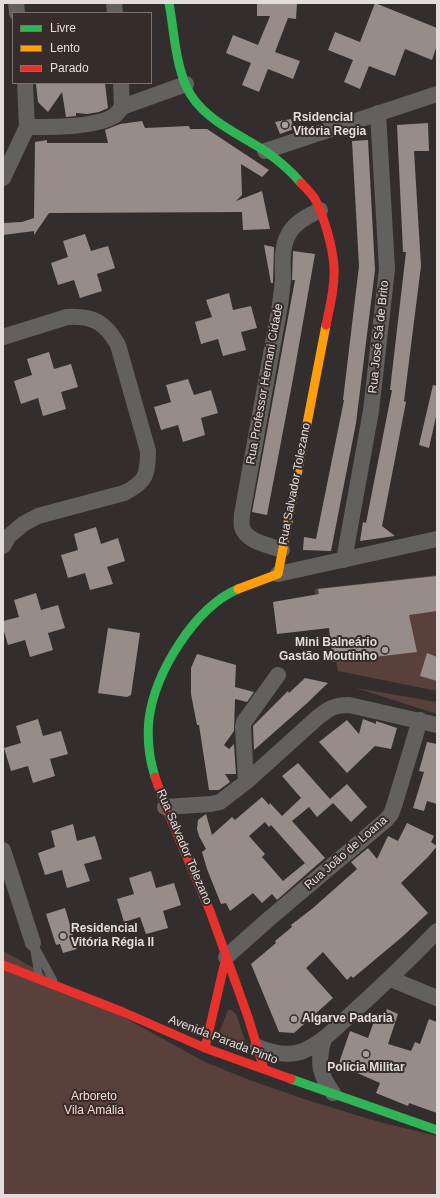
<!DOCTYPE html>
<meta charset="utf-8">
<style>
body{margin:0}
#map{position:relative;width:440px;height:1198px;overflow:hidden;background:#332e2d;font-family:Arial,sans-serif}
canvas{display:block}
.frame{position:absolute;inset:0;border:4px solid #e2dcdb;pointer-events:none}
.legend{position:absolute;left:12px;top:12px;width:140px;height:72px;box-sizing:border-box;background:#362c2a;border:1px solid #7b7271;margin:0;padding:5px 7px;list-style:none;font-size:12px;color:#e2dcdb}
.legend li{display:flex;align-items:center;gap:8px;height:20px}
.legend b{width:20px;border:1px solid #7b7271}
</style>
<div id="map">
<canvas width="440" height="1198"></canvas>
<div class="frame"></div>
<ul class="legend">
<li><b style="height:5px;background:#30b455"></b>Livre</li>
<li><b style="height:5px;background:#ff9f0a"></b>Lento</li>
<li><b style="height:5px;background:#e5322d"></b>Parado</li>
</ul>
</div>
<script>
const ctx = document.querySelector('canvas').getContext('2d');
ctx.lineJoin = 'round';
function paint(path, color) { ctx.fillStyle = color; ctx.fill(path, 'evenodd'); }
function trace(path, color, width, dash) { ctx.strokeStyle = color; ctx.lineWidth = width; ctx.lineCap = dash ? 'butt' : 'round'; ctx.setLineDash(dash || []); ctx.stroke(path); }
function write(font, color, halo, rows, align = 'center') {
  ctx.font = font + ' Arial,sans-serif'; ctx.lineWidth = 4; ctx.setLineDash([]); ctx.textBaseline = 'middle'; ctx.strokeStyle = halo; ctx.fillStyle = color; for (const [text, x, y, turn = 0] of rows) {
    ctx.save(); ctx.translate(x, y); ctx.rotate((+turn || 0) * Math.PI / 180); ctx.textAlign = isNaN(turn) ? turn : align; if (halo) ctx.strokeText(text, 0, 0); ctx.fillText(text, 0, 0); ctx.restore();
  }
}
paint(new Path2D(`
 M 437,575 L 437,691 L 338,671 L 329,628 L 314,589 Z
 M 356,688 L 437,702 L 437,714 Z
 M 3,951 L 205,1062 L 252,1081 L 310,1101 L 379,1122 L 437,1136 L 437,1195 L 3,1195 Z
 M 228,1010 L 231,1010 L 236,1014 L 249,1052 L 219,1039 L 219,1033 Z`), '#5a403b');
paint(new Path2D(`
 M 257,3 L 297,3 L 296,19 L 288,18 L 275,52 L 300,61 L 293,79 L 268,69 L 259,92 L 242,85 L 251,63 L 226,53 L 233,35 L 258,45 L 270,16 L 257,16 Z
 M 375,3 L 437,28 L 437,45 L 432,60 L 405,49 L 395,76 L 369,66 L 360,89 L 344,82 L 353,60 L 328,50 L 335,32 L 360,42 Z
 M 47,83 L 105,83 L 108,108 L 99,112 L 87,114 L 76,113 L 76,116 L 66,117 L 62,92 L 48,112 L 38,102 L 36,84 Z
 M 291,119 L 294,129 L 280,134 L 275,122 Z
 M 142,121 L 145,128 L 189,126 L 190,129 L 207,129 L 269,170 L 262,177 L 241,164 L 242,195 L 236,201 L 262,191 L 270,229 L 243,230 L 242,212 L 49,213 L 34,235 L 34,231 L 3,235 L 3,223 L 22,222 L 34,218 L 35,142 L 47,140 L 47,143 L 108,143 L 105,130 L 120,124 Z
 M 428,123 L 429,151 L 414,151 L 421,266 L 404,401 L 406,402 L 382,526 L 395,536 L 360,541 L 363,522 L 366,523 L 392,390 L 390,390 L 406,252 L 403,252 L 397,125 Z
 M 368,140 L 375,270 L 356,423 L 331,551 L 303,550 L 304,537 L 316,539 L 344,400 L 343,400 L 359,266 L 352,141 Z
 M 85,234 L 91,251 L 108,246 L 115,268 L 97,274 L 102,291 L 80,298 L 74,280 L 58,285 L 51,263 L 68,257 L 63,241 Z
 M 264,245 L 274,247 L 273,283 L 271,283 Z
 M 293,251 L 315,254 L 293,379 L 267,515 L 252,512 L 295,280 L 292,280 Z
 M 229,293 L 233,310 L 251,306 L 257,328 L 241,332 L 246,350 L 223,356 L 218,339 L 201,344 L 195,322 L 212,317 L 206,300 Z
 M 49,352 L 54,369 L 71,364 L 78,387 L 61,392 L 66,409 L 43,416 L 38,398 L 21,404 L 14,381 L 32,375 L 27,359 Z
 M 188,379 L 194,395 L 211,390 L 218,413 L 201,418 L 205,435 L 183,442 L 178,425 L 161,430 L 154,407 L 171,402 L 166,385 Z
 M 433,385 L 437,386 L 437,412 L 429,448 L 419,445 Z
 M 96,527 L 101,544 L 118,538 L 125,561 L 107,567 L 113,584 L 90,590 L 85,573 L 68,578 L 61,555 L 78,550 L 74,534 Z
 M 437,576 L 437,611 L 409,615 L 417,652 L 333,662 L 329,628 L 277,634 L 273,602 L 319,594 L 318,589 Z
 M 36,593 L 41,610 L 58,605 L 65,628 L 48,633 L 53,650 L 30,657 L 25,640 L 8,645 L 3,628 L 3,621 L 19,617 L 14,600 Z
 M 108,628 L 140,633 L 131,695 L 127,697 L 98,693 Z
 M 427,653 L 437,657 L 437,681 L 420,676 Z
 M 197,654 L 236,665 L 235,687 L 254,692 L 247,702 L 235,699 L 234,731 L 224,745 L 229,749 L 234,744 L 236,774 L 225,774 L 230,782 L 219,790 L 209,790 L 199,725 L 197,725 L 191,694 L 191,668 Z
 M 305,678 L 328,683 L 305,705 L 254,750 L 253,726 L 288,691 L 289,693 Z
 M 38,719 L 43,736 L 61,731 L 68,754 L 50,759 L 55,776 L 33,783 L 28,766 L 11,771 L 4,748 L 21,743 L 16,726 Z
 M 363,719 L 376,724 L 376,721 L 397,728 L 391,749 L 375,746 L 347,773 L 319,742 L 347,720 L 359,734 Z
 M 427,742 L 437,744 L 437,804 L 427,801 L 424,811 L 413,808 L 424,772 L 419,771 Z
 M 298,763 L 330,799 L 347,784 L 367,807 L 351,822 L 333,803 L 317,817 L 309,807 L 292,821 L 325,858 L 311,870 L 271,825 L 269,827 L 265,822 L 249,836 L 265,854 L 262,857 L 283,881 L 305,863 L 311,870 L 277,900 L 272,894 L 262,903 L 253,893 L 230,911 L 226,903 L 221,904 L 207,869 L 202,852 L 206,849 L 199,836 L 197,829 L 198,820 L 206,814 L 212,835 L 232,817 L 235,820 L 262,797 L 269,805 L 270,803 L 282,816 L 301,798 L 282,776 Z
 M 407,823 L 434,836 L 431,842 L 437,846 L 428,857 L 401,883 L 428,913 L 402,937 L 353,978 L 351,976 L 347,980 L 323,952 L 306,968 L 333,998 L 294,1033 L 279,1032 L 251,964 L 276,943 L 275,941 L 292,927 L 291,925 L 313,908 L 357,869 L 351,862 L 368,848 L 377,859 L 388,836 L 398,841 Z
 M 73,824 L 77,841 L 95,836 L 102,859 L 84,864 L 90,881 L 67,888 L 62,870 L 45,875 L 38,853 L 55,847 L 51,831 Z
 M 151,871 L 156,888 L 174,883 L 181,905 L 163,911 L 168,928 L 146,934 L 140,917 L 124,922 L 117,899 L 134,894 L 129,878 Z
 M 65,908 L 77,949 L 63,953 L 60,944 L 56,945 L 46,914 Z
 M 387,1009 L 398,1014 L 388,1044 L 411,1051 L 415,1042 L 420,1044 L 429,1019 L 437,1022 L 437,1113 L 409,1103 L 408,1106 L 376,1093 L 380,1083 L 348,1069 L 339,1063 L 350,1031 L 368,1038 L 377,1013 L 384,1016 Z`), '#978c8a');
trace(new Path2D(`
 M 39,977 L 33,943 L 53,980`), '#636060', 8);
trace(new Path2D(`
 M 16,3 L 17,13
 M 114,3 L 115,13
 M 121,83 L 122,107 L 186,84
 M 27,127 C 50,127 94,128 114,116 C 117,114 120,110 122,107
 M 265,151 L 437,94
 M 3,178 L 27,127 L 25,83
 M 3,337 L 67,317 C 93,315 106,323 118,345 L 148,451 C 148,475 146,482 124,493 L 38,516 L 23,524 L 9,536 L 3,546
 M 282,550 C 269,545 246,542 242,527 C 241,523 242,518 242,514 L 280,305 C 281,297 282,289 283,280 C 283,263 280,244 292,229 C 299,220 310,215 320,210
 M 344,560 L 371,411 L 387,269 L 378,113
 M 278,574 L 437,539
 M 246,782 L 243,727 L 244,722 L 278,675
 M 165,807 L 211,804 L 220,802 L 246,782 L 317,718 C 328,709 334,705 349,705 L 437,725
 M 3,850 L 33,943
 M 226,957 L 270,918 L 386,820 L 391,814 L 394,806 L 420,720
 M 391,979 L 437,998
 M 324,1039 C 317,1062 319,1074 333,1093
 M 258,1047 C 272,1053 287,1057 303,1051 C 322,1043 336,1028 351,1014 C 381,987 409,960 437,931`), '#636060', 16);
trace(new Path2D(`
 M 169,3 C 174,30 175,60 186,86 C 200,118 237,133 265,151 C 278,160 291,171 301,183
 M 155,777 C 149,758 147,738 149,719 C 155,673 194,608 238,589
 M 291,1079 L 437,1130`), '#30b455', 9);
trace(new Path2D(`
 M 238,589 L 278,574 L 326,325`), '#ff9f0a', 9);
trace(new Path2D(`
 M 301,183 C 306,188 311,193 315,199 C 324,216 333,248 334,267 C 335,286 330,306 326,325
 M 155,777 L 166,808 L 210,911 L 248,1017 L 264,1069
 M 3,965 L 123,1012 L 205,1048 L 291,1079
 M 205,1048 L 226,957`), '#e5322d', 9);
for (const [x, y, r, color] of [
 [285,125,4,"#a59f9e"],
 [385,650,4,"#a59f9e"],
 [63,936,4,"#a59f9e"],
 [294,1019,4,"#a59f9e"],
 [366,1054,4,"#a59f9e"]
]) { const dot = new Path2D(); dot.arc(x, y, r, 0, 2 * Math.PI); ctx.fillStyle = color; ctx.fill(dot); trace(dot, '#362c2a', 1.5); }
write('bold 12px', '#e2dcdb', '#362c2a', [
 ["Rsidencial",293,118],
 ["Vitória Regia",293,132],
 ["Mini Balneário",377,643,"right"],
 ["Gastão Moutinho",377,657,"right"],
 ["Residencial",71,929],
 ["Vitória Régia II",71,943],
 ["Algarve Padaria",302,1019],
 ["Polícia Militar",366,1068,"center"]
], 'left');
write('12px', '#e2dcdb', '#362c2a', [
 ["Rua José Sá de Brito",379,337,-84],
 ["Rua Professor Hernani Cidade",265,384,-80],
 ["Rua Salvador Tolezano",295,484,-79],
 ["Rua Salvador Tolezano",184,847,67],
 ["Rua João de Loana",346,853,-41],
 ["Avenida Parada Pinto",223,1040,21]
]);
write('12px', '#f8d8d1', '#362c2a', [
 ["Arboreto",94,1097],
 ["Vila Amália",94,1111]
]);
</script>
